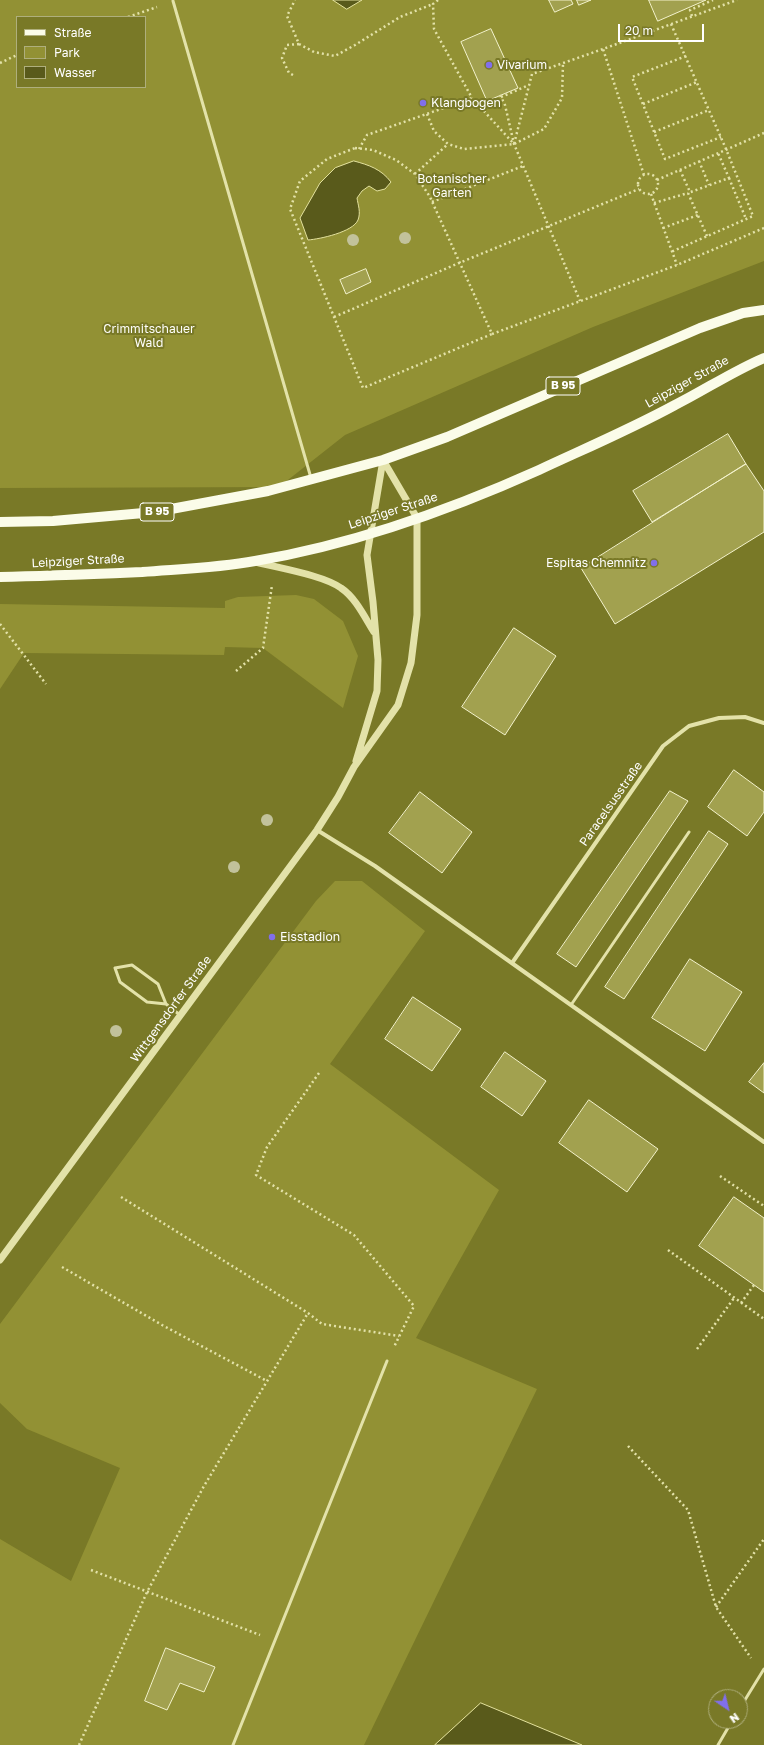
<!DOCTYPE html>
<meta charset="utf-8">
<style>
body{margin:0}
#map{position:relative;width:764px;height:1745px;overflow:hidden;background:#797927;font-family:"Golos Text",sans-serif}
canvas{display:block}
.legend{position:absolute;left:16px;top:16px;width:130px;height:72px;box-sizing:border-box;background:#797927;border:1px solid #afaf7d;margin:0;padding:5px 7px;list-style:none;font-size:12px;color:#fff}
.legend li{display:flex;align-items:center;gap:8px;height:20px}
.legend b{width:20px;border:1px solid #afaf7d}
.north{position:absolute;left:708px;top:1689px;width:40px;height:40px;box-sizing:border-box;background:#797927;border:1px solid #afaf7d;border-radius:50%;rotate:145deg;font-size:11px;font-weight:700;line-height:16px;text-align:center;color:#fff}
.north::after{content:'';display:block;margin:auto;width:14px;height:18px;background:#816feb;clip-path:polygon(50% 0,100% 100%,50% 72%,0 100%)}
.scale{position:absolute;left:618px;top:24px;width:86px;height:18px;box-sizing:border-box;border:2px solid #fff;border-top:0;padding-left:5px;font-size:12px;line-height:14px;white-space:nowrap;color:#fff;-webkit-text-stroke:3px #797927;paint-order:stroke}
</style>
<div id="map">
<canvas width="764" height="1745"></canvas>
<ul class="legend">
<li><b style="height:5px;background:#fbfce9"></b>Straße</li>
<li><b style="height:11px;background:#929134"></b>Park</li>
<li><b style="height:11px;background:#595a1b"></b>Wasser</li>
</ul>
<div class="north">N</div>
<div class="scale">20 m</div>
</div>
<script>
const ctx = document.querySelector('canvas').getContext('2d');
ctx.lineJoin = 'round';
function paint(path, color) { ctx.fillStyle = color; ctx.fill(path, 'evenodd'); }
function trace(path, color, width, dash) { ctx.strokeStyle = color; ctx.lineWidth = width; ctx.lineCap = dash ? 'butt' : 'round'; ctx.setLineDash(dash || []); ctx.stroke(path); }
function write(font, color, halo, rows, align = 'center') {
  ctx.font = font + ' "Golos Text",sans-serif'; ctx.lineWidth = 4; ctx.setLineDash([]); ctx.textBaseline = 'middle'; ctx.strokeStyle = halo; ctx.fillStyle = color; for (const [text, x, y, turn = 0] of rows) {
    ctx.save(); ctx.translate(x, y); ctx.rotate((+turn || 0) * Math.PI / 180); ctx.textAlign = isNaN(turn) ? turn : align; if (halo) ctx.strokeText(text, 0, 0); ctx.fillText(text, 0, 0); ctx.restore();
  }
}
paint(new Path2D(`
 M 0,0 L 764,0 L 764,261 L 593,327 L 345,435 L 279,487 L 0,488 ZM 17,17 L 145,17 L 145,87 L 17,87 Z
 M 296,595 L 314,599 L 343,621 L 358,656 L 343,708 L 263,648 L 225,647 L 224,655 L 24,653 L 0,689 L 0,604 L 225,608 L 225,601 L 238,597 Z
 M 335,881 L 362,881 L 425,931 L 330,1064 L 499,1190 L 416,1338 L 537,1389 L 364,1745 L 0,1745 L 0,1539 L 71,1581 L 120,1468 L 27,1429 L 0,1403 L 0,1324 L 316,901 Z`), '#929134');
const water = new Path2D(`
 M 333,0 L 362,0 L 347,9 Z
 M 354,161 C 369,165 381,169 391,182 L 385,189 L 377,191 L 369,186 L 362,191 L 357,198 C 358,205 361,212 358,220 C 353,232 320,239 308,240 L 300,218 L 320,183 L 335,168 Z
 M 481,1703 L 582,1745 L 435,1745 Z`);
paint(water, '#595a1b');
trace(water, '#e3e19e', 1);
const building = new Path2D(`
 M 549,0 L 571,0 L 573,4 L 555,12 Z
 M 577,0 L 591,0 L 579,5 Z
 M 649,0 L 706,0 L 658,21 Z
 M 491,29 L 518,88 L 487,101 L 461,42 Z
 M 366,269 L 371,282 L 346,294 L 340,280 Z
 M 728,434 L 746,464 L 652,522 L 633,491 Z
 M 746,464 L 764,491 L 764,532 L 615,624 L 581,568 Z
 M 514,628 L 556,656 L 505,735 L 462,707 Z
 M 734,770 L 764,792 L 764,812 L 747,836 L 708,807 Z
 M 670,791 L 688,801 L 576,967 L 557,954 Z
 M 420,792 L 472,832 L 442,873 L 389,833 Z
 M 709,831 L 728,844 L 624,999 L 605,987 Z
 M 690,959 L 742,992 L 705,1051 L 652,1018 Z
 M 413,997 L 461,1029 L 432,1071 L 385,1039 Z
 M 505,1052 L 546,1081 L 522,1116 L 481,1087 Z
 M 764,1063 L 764,1093 L 749,1082 Z
 M 589,1100 L 658,1149 L 627,1192 L 559,1143 Z
 M 734,1197 L 764,1218 L 764,1292 L 699,1246 Z
 M 166,1648 L 215,1667 L 204,1692 L 180,1683 L 167,1710 L 145,1701 Z`);
paint(building, '#a2a14f');
trace(building, '#f3f2cc', 1);
trace(new Path2D(`
 M 438,0 L 433,4 L 434,29 L 472,98
 M 692,16 L 690,10 L 713,0
 M 128,17 L 157,7
 M 671,24 L 726,149 L 753,216 L 671,252
 M 299,44 L 314,52 L 335,56 L 355,45 L 400,17 L 433,4
 M 686,56 L 632,77 L 665,159 L 721,137
 M 0,63 L 17,55
 M 293,75 L 289,73 L 282,58 L 287,45 L 299,44 L 287,16 L 295,0
 M 500,95 L 505,105 L 514,144 L 580,301
 M 501,97 L 529,85
 M 643,104 L 697,82
 M 427,114 L 434,131 L 448,144 L 464,149 L 514,144 L 544,129 L 562,98 L 563,63
 M 654,132 L 709,110
 M 355,148 L 373,150 L 396,160 L 415,174 L 430,197 L 492,334 L 363,388 L 290,209 L 300,181 L 327,159 Z
 M 359,149 L 367,135 L 472,98 L 514,144 L 532,74 L 603,49
 M 699,161 L 709,185
 M 680,170 L 690,192
 M638 184a10 10 0 1 1 20 0a10 10 0 1 1-20 0Z
 M 415,174 L 448,144
 M 644,175 L 603,49 L 737,0
 M 729,178 L 746,219
 M 657,180 L 764,133
 M 651,194 L 677,265
 M 432,202 L 523,166
 M 654,203 L 688,193
 M 663,228 L 698,215
 M 707,236 L 688,193 L 729,178 L 718,153
 M 334,317 L 459,263 L 639,189
 M 492,334 L 677,265 L 764,228
 M 0,624 L 46,684
 M 236,671 L 263,648 L 272,585
 M 319,1073 L 267,1147 L 256,1175 L 354,1235 L 414,1306 L 394,1347
 M 720,1176 L 764,1206
 M 121,1197 L 308,1313 L 322,1324 L 399,1336
 M 668,1250 L 764,1319
 M 62,1267 L 162,1325 L 267,1381
 M 741,1303 L 754,1285
 M 697,1349 L 734,1298
 M 628,1446 L 688,1510 L 716,1607 L 751,1658
 M 91,1570 L 260,1635
 M 716,1607 L 764,1539
 M 79,1745 L 147,1592 L 204,1486 L 308,1313`), '#e3e2a9', 2.5, [2, 3]);
trace(new Path2D(`
 M 173,1 L 311,478
 M 166,1004 L 147,1002 L 120,982 L 115,968 L 132,965 L 158,984 L 166,1004 L 180,1015
 M 571,1005 L 689,832
 M 740,1708 L 764,1669
 M 233,1745 L 387,1361
 M 718,1745 L 732,1721`), '#e3e2a9', 3);
trace(new Path2D(`
 M 317,830 L 375,866 L 764,1142
 M 512,963 L 663,746 L 689,726 L 719,718 L 745,717 L 764,723`), '#e3e2a9', 4);
trace(new Path2D(`
 M 256,562 C 278,568 323,575 341,588 C 356,598 365,618 374,632
 M 356,761 L 377,691 L 378,660 L 373,602 L 367,555 L 383,460
 M 0,1260 L 317,830 L 338,797 L 354,767 L 398,705 L 411,663 L 417,615 L 417,518 L 383,460`), '#e3e2a9', 7);
trace(new Path2D(`
 M 0,522 L 53,521 L 155,512 L 268,491 L 383,460 L 447,437 L 700,328 L 743,313 L 764,310
 M 0,577 C 47,576 94,574 142,572 C 179,569 217,568 255,561 C 351,545 450,510 539,470 C 584,449 631,429 675,405 C 705,390 733,371 764,358`), '#fbfce9', 10);
ctx.fillStyle = '#c2c29b';
for (const [x, y] of [
 [405,238],
 [353,240],
 [267,820],
 [234,867],
 [116,1031]
]) { ctx.beginPath(); ctx.arc(x, y, 6, 0, 2 * Math.PI); ctx.fill(); }
for (const [x, y, r, color] of [
 [489,65,4,"#816feb"],
 [423,103,4,"#816feb"],
 [654,563,4,"#816feb"],
 [272,937,4,"#816feb"]
]) { const dot = new Path2D(); dot.arc(x, y, r, 0, 2 * Math.PI); ctx.fillStyle = color; ctx.fill(dot); trace(dot, '#797927', 1.5); }
for (const [x, y, w] of [
 [563,386,34],
 [157,512,34]
]) { const box = new Path2D(); box.roundRect(x - w / 2, y - 9, w, 18, 3); ctx.fillStyle = '#797927'; ctx.fill(box); trace(box, '#fff', 1); }
write('bold 11px', '#fff', null, [
 ["B 95",563,386],
 ["B 95",157,512]
]);
write('12px', '#fff', '#797927', [
 ["Vivarium",497,65],
 ["Klangbogen",431,103],
 ["Espitas Chemnitz",646,563,"right"],
 ["Eisstadion",280,937]
], 'left');
write('12px', '#fefefa', '#797927', [
 ["Botanischer",452,179],
 ["Garten",452,193],
 ["Crimmitschauer",149,329],
 ["Wald",149,343]
]);
write('12px', '#fff', '#797927', [
 ["Leipziger Straße",687,382,-29],
 ["Leipziger Straße",393,511,-18],
 ["Leipziger Straße",78,561,-3],
 ["Paracelsusstraße",611,804,-55],
 ["Wittgensdorfer Straße",171,1009,-54]
]);
</script>
